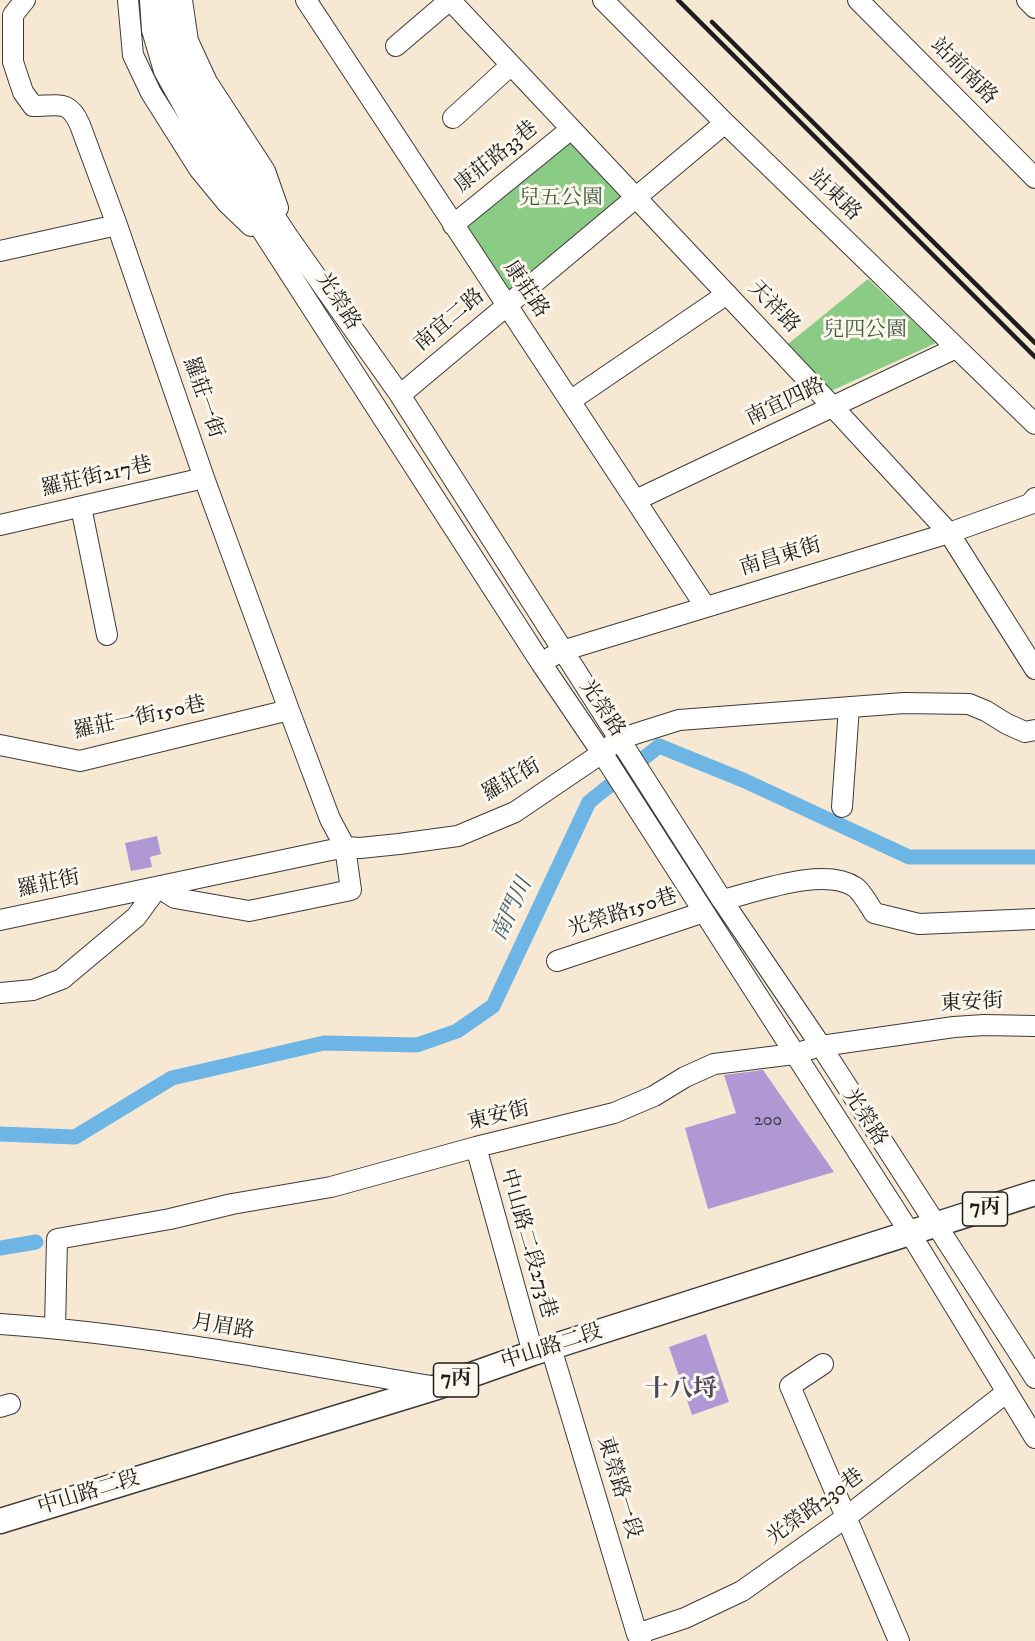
<!DOCTYPE html>
<meta charset="utf-8">
<style>
body{margin:0}
canvas{display:block;background:#f7e8d3}
</style>
<canvas width="1035" height="1641"></canvas>
<script>
const ctx = document.querySelector('canvas').getContext('2d');
ctx.lineJoin = 'round';
function paint(path, color) { ctx.fillStyle = color; ctx.fill(path, 'evenodd'); }
function trace(path, color, width, dash) { ctx.strokeStyle = color; ctx.lineWidth = width; ctx.lineCap = dash ? 'butt' : 'round'; ctx.setLineDash(dash || []); ctx.stroke(path); }
function write(font, color, halo, rows, align = 'center') {
  ctx.font = font + ' "IM FELL DW Pica","Noto Serif TC",serif'; ctx.lineWidth = 6; ctx.setLineDash([]); ctx.textBaseline = 'middle'; ctx.strokeStyle = halo; ctx.fillStyle = color; for (const [text, x, y, turn = 0] of rows) {
    ctx.save(); ctx.translate(x, y); ctx.rotate((+turn || 0) * Math.PI / 180); ctx.textAlign = isNaN(turn) ? turn : align; if (halo) ctx.strokeText(text, 0, 0); ctx.fillText(text, 0, 0); ctx.restore();
  }
}
paint(new Path2D(`
 M 571,139 L 626,198 L 509,292 L 464,230 Z
 M 868,279 L 936,343 L 831,391 L 788,344 Z`), '#8acc85');
trace(new Path2D(`
 M 0,1134 L 75,1137 L 172,1078 L 324,1043 L 417,1045 L 457,1031 L 493,1006 L 589,802 L 659,746 L 743,780 L 909,857 L 1035,857
 M 0,1248 L 36,1242`), '#6db5e4', 15);
paint(new Path2D(`
 M 157,836 L 161,854 L 150,857 L 152,867 L 131,871 L 125,843 Z
 M 763,1070 L 834,1172 L 708,1209 L 685,1128 L 736,1113 L 724,1075 Z
 M 706,1334 L 729,1402 L 692,1415 L 669,1347 Z`), '#af98d3');
const minor = new Path2D(`
 M 128,0 L 133,55 L 151,93 L 199,169 L 227,203 L 251,226
 M 150,0 L 152,30 L 164,71 L 194,125 L 541,663 L 602,753 L 910,1233 L 1035,1438
 M 166,0 L 172,44 L 209,117 L 289,238 L 400,395 L 722,900 L 821,1046 L 1035,1378
 M 182,0 L 188,41 L 207,82 L 265,171 L 278,208
 M 306,0 L 705,606
 M 450,0 L 833,407 L 949,533 L 1035,669
 M 603,0 L 725,123 L 1035,424
 M 858,0 L 1035,178
 M 1027,0 L 1035,8
 M 396,46 L 450,0
 M 453,118 L 511,65
 M 453,225 L 571,129
 M 0,251 L 117,225
 M 400,395 L 725,123
 M 570,401 L 727,294
 M 636,500 L 956,348
 M 81,507 L 107,635
 M 0,525 L 204,478
 M 551,657 L 562,651 L 949,533 L 1030,504 L 1035,498
 M 0,745 L 80,761 L 289,710
 M 842,807 L 849,707
 M 722,900 C 756,892 824,866 855,887 C 862,892 869,905 874,913 L 919,924 L 1035,919
 M 0,920 L 345,847 L 360,848 L 399,844 L 458,836 L 515,812 L 602,753 L 619,739 L 679,720 L 904,703 L 969,704 L 986,711 L 1007,724 L 1025,732 L 1035,730
 M 557,961 L 704,912
 M 0,993 L 33,990 L 62,979 L 136,917 L 158,887 L 175,898 L 249,911 L 351,890 L 345,847 L 330,819 L 289,710 L 204,478 L 117,225 L 80,125 C 69,99 58,106 33,106 L 23,92 L 13,62 L 13,15 L 25,0
 M 476,1147 L 533,1353
 M 0,1324 C 145,1334 293,1363 437,1387
 M 55,1328 L 57,1239 L 170,1219 L 232,1204 L 331,1187 L 476,1147 L 614,1113 L 654,1096 L 685,1077 L 714,1064 L 794,1054 L 821,1046 L 954,1027 L 984,1025 L 1035,1026
 M 551,1348 L 637,1634 L 641,1641
 M 823,1364 L 790,1386 L 899,1641
 M 0,1407 L 10,1404
 M 637,1634 L 685,1618 L 742,1591 L 845,1518 L 1007,1392`);
const major = new Path2D(`
 M 0,1521 L 437,1387 L 533,1353 L 1035,1193`);
trace(minor, '#3d3b37', 22);
trace(major, '#3d3b37', 27);
trace(minor, '#fff', 20);
trace(major, '#fff', 24);
trace(new Path2D(`
 M 678,0 L 1035,357
 M 712,22 L 1035,343`), '#1c1c1c', 4.5);
write('18px', '#413b4a', null, [
 ["200",768,1121]
]);
for (const [x, y, w] of [
 [985,1209,45],
 [456,1380,45]
]) { const box = new Path2D(); box.roundRect(x - w / 2, y - 17, w, 34, 4.5); ctx.fillStyle = '#fbf7ec'; ctx.fill(box); trace(box, '#1c1c1c', 1.5); }
write('bold 20px', '#1c1c1c', null, [
 ["7丙",985,1209],
 ["7丙",456,1380]
]);
write('21px', '#1c1c1c', '#fbf7ec', [
 ["站前南路",963,72,45],
 ["康莊路33巷",497,158,-39],
 ["站東路",834,196,44],
 ["康莊路",525,290,56],
 ["光榮路",337,302,57],
 ["天祥路",773,308,46],
 ["南宜二路",450,321,-40],
 ["羅莊一街",202,398,71],
 ["南宜四路",786,403,-25],
 ["羅莊街217巷",97,478,-13],
 ["南昌東街",781,558,-17],
 ["光榮路",601,709,56],
 ["羅莊一街150巷",140,719,-12],
 ["羅莊街",512,781,-30],
 ["羅莊街",49,885,-12],
 ["光榮路150巷",623,914,-18],
 ["東安街",972,1004,-3],
 ["東安街",499,1117,-14],
 ["光榮路",864,1118,57],
 ["中山路二段273巷",527,1244,74],
 ["月眉路",223,1328,9],
 ["中山路二段",552,1348,-18],
 ["東榮路一段",618,1488,73],
 ["中山路二段",89,1494,-17],
 ["光榮路230巷",816,1508,-36]
]);
write('21px', '#425a41', '#fbf7ec', [
 ["兒五公園",561,200],
 ["兒四公園",865,332]
]);
write('italic 22px', '#3c596c', '#fbf7ec', [
 ["南門川",513,910,-65]
]);
write('bold 24px', '#4f475c', '#fbf7ec', [
 ["十八埒",681,1391]
]);
</script>
